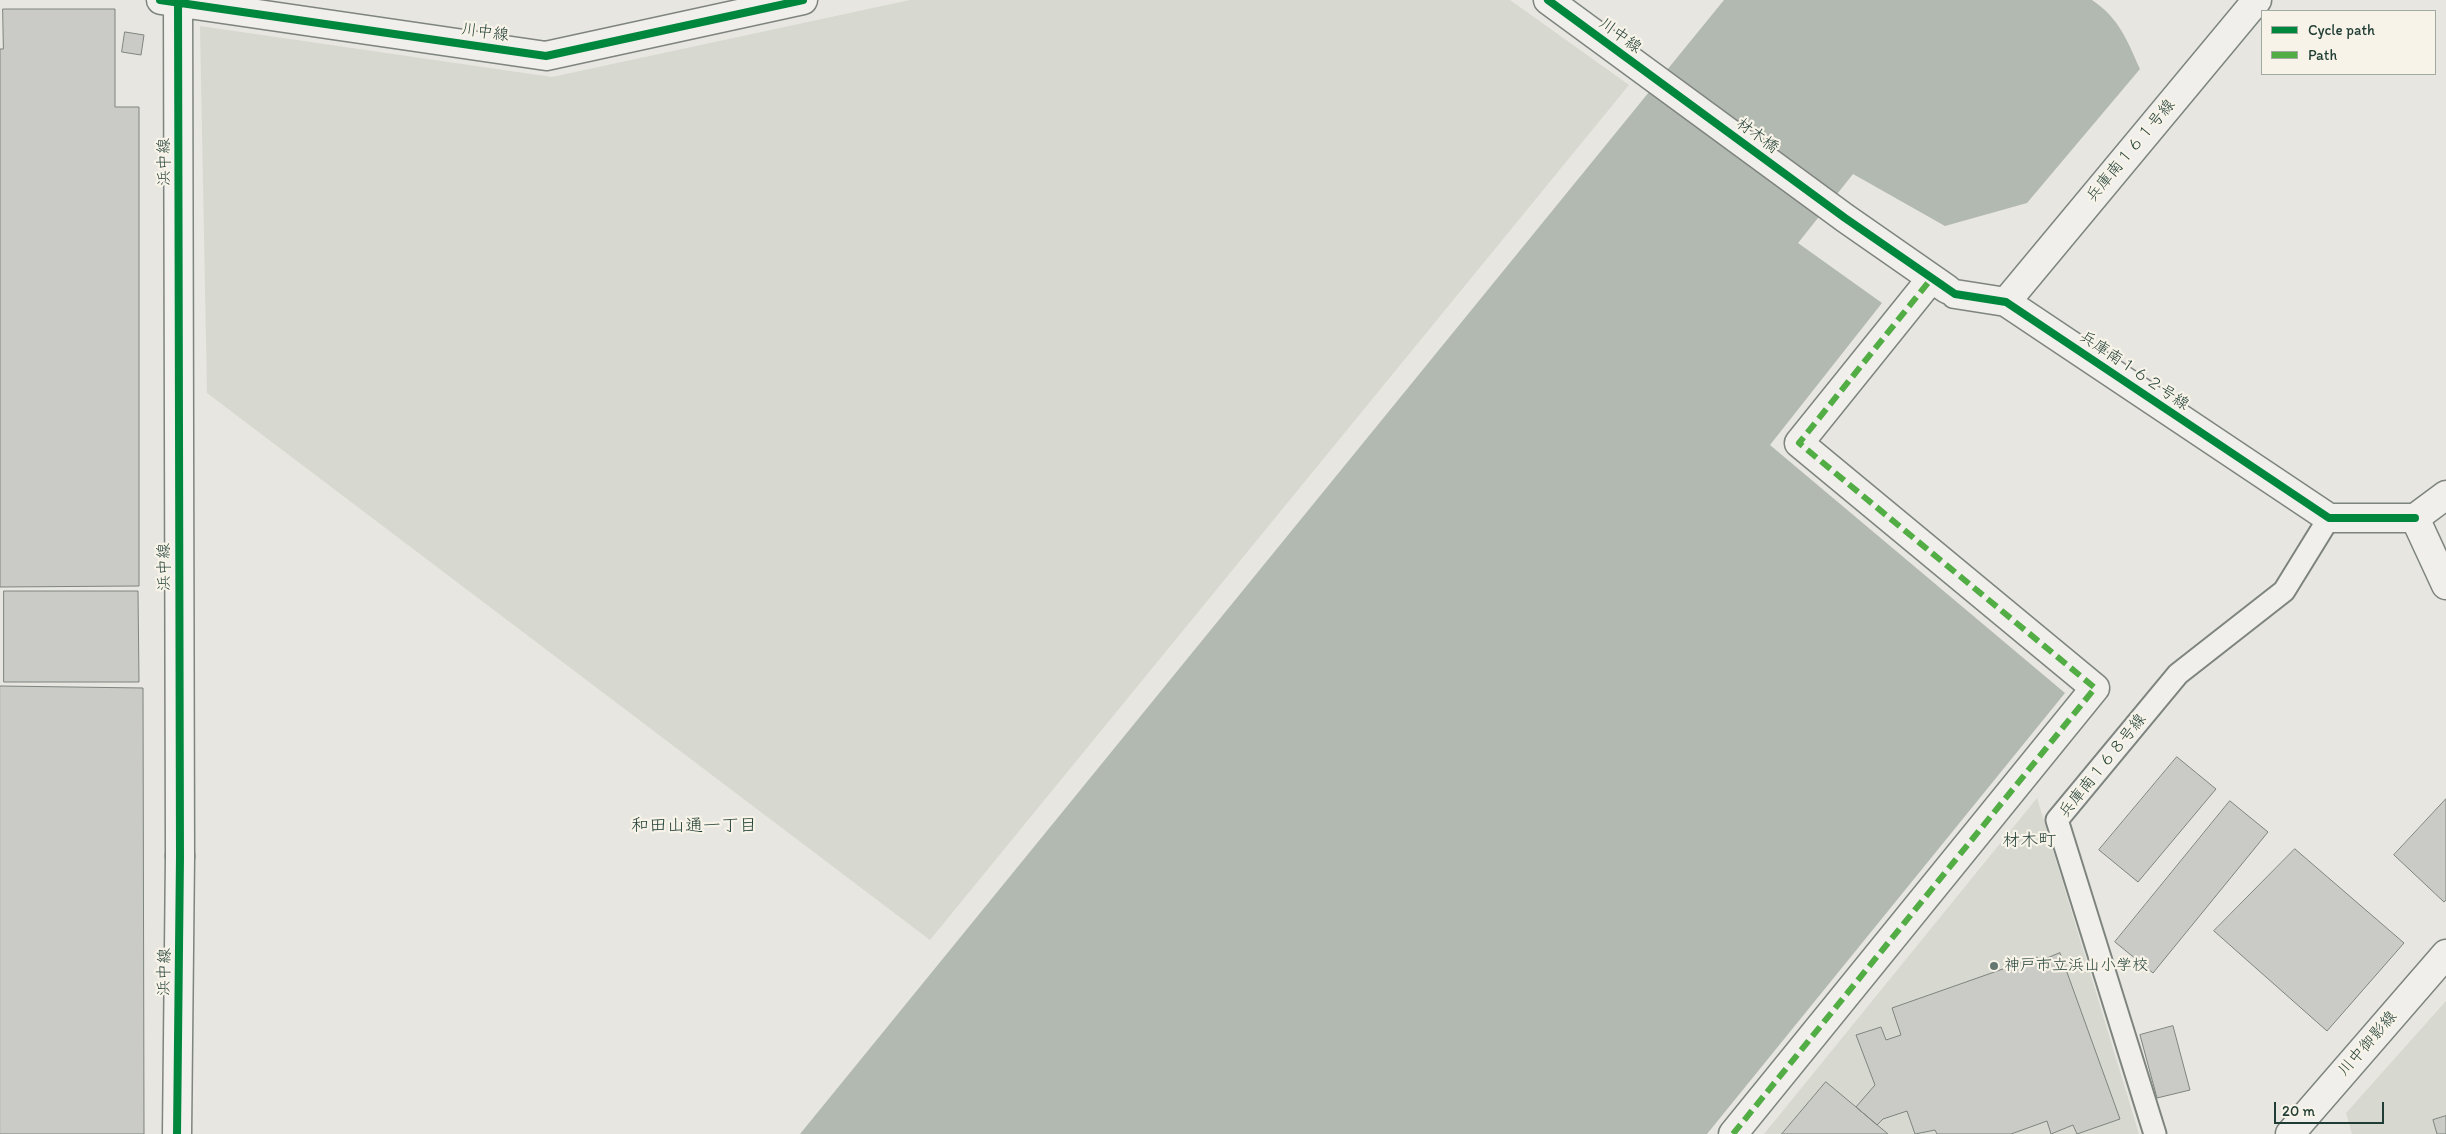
<!DOCTYPE html>
<meta charset="utf-8">
<style>
body{margin:0}
#map{position:relative;width:2446px;height:1134px;overflow:hidden;background:#e7e6e0;font-family:Itim,sans-serif}
canvas{display:block}
.legend{position:absolute;left:2261px;top:10px;width:175px;height:65px;box-sizing:border-box;background:#f7f3e8;border:1px solid #a1aaa0;margin:0;padding:6px 9px;list-style:none;font-size:15px;color:#1f3d34}
.legend li{display:flex;align-items:center;gap:10px;height:25px}
.legend b{width:25px;border:1px solid #a1aaa0}
.scale{position:absolute;left:2274px;top:1102px;width:110px;height:22px;box-sizing:border-box;border:2px solid #1f3d34;border-top:0;padding-left:6px;font-size:15px;line-height:18px;white-space:nowrap;color:#1f3d34;-webkit-text-stroke:4px #f7f3e8;paint-order:stroke}
</style>
<div id="map">
<canvas width="2446" height="1134"></canvas>
<ul class="legend">
<li><b style="height:6px;background:#00873e"></b>Cycle path</li>
<li><b style="height:6px;background:#52ad45"></b>Path</li>
</ul>
<div class="scale">20 m</div>
</div>
<script>
const ctx = document.querySelector('canvas').getContext('2d');
ctx.lineJoin = 'round';
function paint(path, color) { ctx.fillStyle = color; ctx.fill(path, 'evenodd'); }
function trace(path, color, width, dash) { ctx.strokeStyle = color; ctx.lineWidth = width; ctx.lineCap = dash ? 'butt' : 'round'; ctx.setLineDash(dash || []); ctx.stroke(path); }
function write(font, color, halo, rows, align = 'center') {
  ctx.font = font + ' Itim,"Klee One",sans-serif'; ctx.lineWidth = 4.5; ctx.setLineDash([]); ctx.textBaseline = 'middle'; ctx.strokeStyle = halo; ctx.fillStyle = color; for (const [text, x, y, turn = 0] of rows) {
    ctx.save(); ctx.translate(x, y); ctx.rotate((+turn || 0) * Math.PI / 180); ctx.textAlign = isNaN(turn) ? turn : align; if (halo) ctx.strokeText(text, 0, 0); ctx.fillText(text, 0, 0); ctx.restore();
  }
}
paint(new Path2D(`
 M 910,0 L 1510,0 L 1629,85 L 930,940 L 207,393 L 200,26 L 552,77 Z
 M 2037,798 L 2139,1134 L 1764,1134 Z
 M 2446,1001 L 2446,1134 L 2352,1134 L 2346,1113 Z`), '#d7d9d0');
paint(new Path2D(`
 M 1724,0 L 2092,0 C 2119,18 2127,40 2140,69 L 2027,203 L 1945,226 L 1853,174 L 1798,243 L 1882,303 L 1770,445 L 2065,693 L 1707,1134 L 800,1134 Z`), '#b2b9b0');
const building = new Path2D(`
 M 3,9 L 115,9 L 115,107 L 139,107 L 139,586 L 0,587 L 0,49 L 3,49 Z
 M 125,32 L 144,35 L 141,55 L 122,52 Z
 M 4,591 L 138,591 L 139,682 L 4,682 Z
 M 0,686 L 143,688 L 144,1134 L 0,1134 Z
 M 2177,757 L 2216,789 L 2138,882 L 2099,850 Z
 M 2446,799 L 2446,900 L 2444,902 L 2394,855 Z
 M 2230,801 L 2268,832 L 2153,973 L 2115,942 Z
 M 2295,849 L 2404,943 L 2327,1031 L 2214,931 Z
 M 2060,953 L 2120,1119 L 2077,1134 L 2073,1125 L 2051,1134 L 2047,1121 L 2011,1134 L 1937,1134 L 1935,1130 L 1915,1134 L 1907,1111 L 1883,1119 L 1877,1125 L 1856,1107 L 1875,1085 L 1856,1035 L 1881,1027 L 1886,1040 L 1901,1035 L 1892,1008 L 2037,957 L 2039,961 Z
 M 2173,1026 L 2190,1090 L 2157,1098 L 2140,1035 Z
 M 1826,1082 L 1856,1107 L 1888,1134 L 1782,1134 Z
 M 2446,1116 L 2446,1134 L 2437,1134 L 2433,1120 Z`);
paint(building, '#cacbc6');
trace(building, '#7e847f', 1);
const lane = new Path2D(`
 M 2155,1134 L 2057,820 L 2178,674 L 2284,591 L 2329,518`);
const street = new Path2D(`
 M 161,0 L 546,56 L 803,0
 M 178,0 L 180,856
 M 1548,0 L 1845,218 L 1947,289
 M 2006,302 L 2257,0
 M 1733,1134 L 2095,688 L 1799,443 L 1931,279`);
const secondary = new Path2D(`
 M 1955,294 L 2006,302 L 2329,518 L 2415,518
 M 2415,518 L 2446,585
 M 2415,518 L 2446,495
 M 177,1134 L 180,856
 M 2290,1134 L 2446,954`);
trace(lane, '#7e847f', 25);
trace(street, '#7e847f', 31);
trace(secondary, '#7e847f', 31);
trace(lane, '#f0efeb', 21);
trace(street, '#f0efeb', 28);
trace(secondary, '#f0efeb', 28);
trace(new Path2D(`
 M 1733,1134 L 2095,688 L 1799,443 L 1931,279`), '#52ad45', 6, [12, 6]);
trace(new Path2D(`
 M 160,0 L 546,56 L 803,0
 M 1548,0 L 1845,218 L 1955,294 L 2006,302 L 2329,518 L 2415,518
 M 177,1134 L 180,856 L 178,0`), '#00873e', 8);
for (const [x, y, r, color] of [
 [1994,966,5,"#657870"]
]) { const dot = new Path2D(); dot.arc(x, y, r, 0, 2 * Math.PI); ctx.fillStyle = color; ctx.fill(dot); trace(dot, '#f7f3e8', 2); }
write('16px', '#1f3d34', '#f7f3e8', [
 ["川中線",485,33,8],
 ["川中線",1620,36,36],
 ["材木橋",1757,136,36],
 ["兵庫南１６１号線",2131,151,-50],
 ["浜中線",165,162,-90],
 ["兵庫南１６２号線",2134,371,34],
 ["浜中線",165,567,-90],
 ["兵庫南１６８号線",2103,766,-51],
 ["浜中線",165,972,-89],
 ["川中御影線",2368,1044,-49]
]);
write('16px', '#1f3d34', '#f7f3e8', [
 ["神戸市立浜山小学校",2004,966]
], 'left');
write('18px', '#1f3d34', '#f7f3e8', [
 ["和田山通一丁目",694,826],
 ["材木町",2029,841]
]);
</script>
